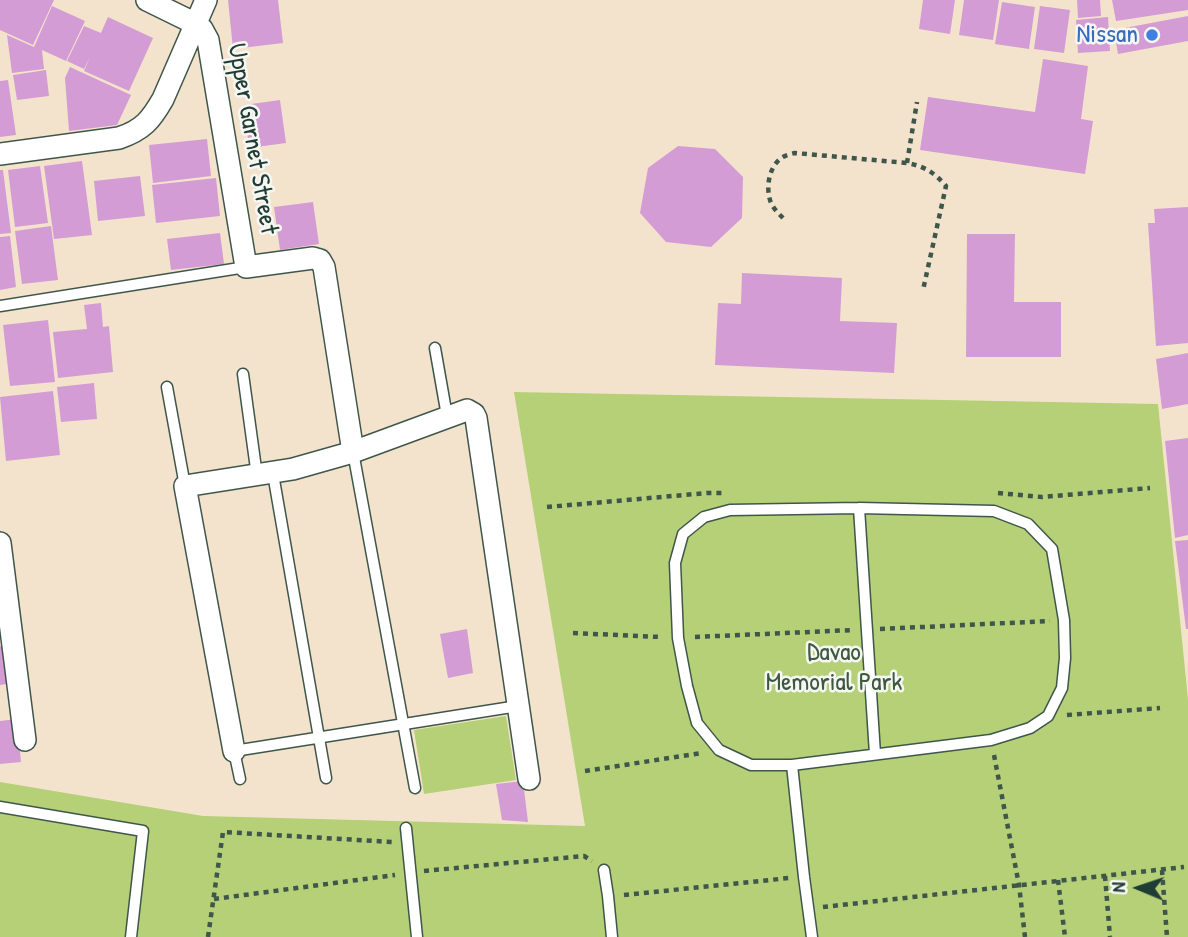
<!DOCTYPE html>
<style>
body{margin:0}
#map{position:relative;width:1188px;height:937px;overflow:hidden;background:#f3e3cc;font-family:"Patrick Hand",sans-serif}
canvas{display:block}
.north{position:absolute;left:1104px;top:853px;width:70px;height:70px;-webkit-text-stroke:5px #f6f6f2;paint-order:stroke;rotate:272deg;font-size:19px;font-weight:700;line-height:28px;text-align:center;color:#1f3d34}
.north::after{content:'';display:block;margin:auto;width:24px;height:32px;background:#1f3d34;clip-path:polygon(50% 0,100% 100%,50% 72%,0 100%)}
</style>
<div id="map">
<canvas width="1188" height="937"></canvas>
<div class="north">N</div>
</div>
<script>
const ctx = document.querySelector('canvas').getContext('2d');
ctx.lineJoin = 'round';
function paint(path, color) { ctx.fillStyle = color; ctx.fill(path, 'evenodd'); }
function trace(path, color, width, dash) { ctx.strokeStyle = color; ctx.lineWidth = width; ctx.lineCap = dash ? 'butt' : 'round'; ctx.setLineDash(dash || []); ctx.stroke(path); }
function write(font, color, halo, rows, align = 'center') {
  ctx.font = font + ' "Patrick Hand",sans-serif'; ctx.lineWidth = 5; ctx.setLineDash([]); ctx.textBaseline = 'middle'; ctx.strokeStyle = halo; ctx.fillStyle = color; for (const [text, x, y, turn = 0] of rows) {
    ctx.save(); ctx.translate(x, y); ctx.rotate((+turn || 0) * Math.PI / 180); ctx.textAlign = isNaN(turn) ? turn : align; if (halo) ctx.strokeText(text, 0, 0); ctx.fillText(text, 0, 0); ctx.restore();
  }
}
paint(new Path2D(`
 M 514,392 L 1158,404 L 1188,699 L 1188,937 L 0,937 L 0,782 L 203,816 L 585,826 Z
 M 506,716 L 516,780 L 424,794 L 414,730 Z`), '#b5d076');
paint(new Path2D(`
 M 0,0 L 54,0 L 33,45 L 0,30 Z
 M 228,0 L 278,0 L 283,43 L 233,49 Z
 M 923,0 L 955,0 L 950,34 L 919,29 Z
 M 964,0 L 999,0 L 993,40 L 959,35 Z
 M 1077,0 L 1100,0 L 1101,16 L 1078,18 Z
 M 1112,0 L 1188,0 L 1188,10 L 1116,21 Z
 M 1002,2 L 1035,7 L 1029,49 L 995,44 Z
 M 52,6 L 85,21 L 66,61 L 42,50 L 44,69 L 12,73 L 7,35 L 34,47 Z
 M 1040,6 L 1070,10 L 1064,53 L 1034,49 Z
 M 1188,16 L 1188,41 L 1118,54 L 1114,30 Z
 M 108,17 L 153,38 L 129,91 L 84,71 L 90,57 L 84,69 L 67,61 L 84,26 L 101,33 Z
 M 1108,17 L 1110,51 L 1078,53 L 1076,20 Z
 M 1043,59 L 1088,66 L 1081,119 L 1093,121 L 1085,174 L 920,150 L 928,97 L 1035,112 Z
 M 70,67 L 131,95 L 117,125 L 69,131 L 65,78 Z
 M 46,70 L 49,96 L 17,100 L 13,75 Z
 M 8,80 L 16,135 L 0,137 L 0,81 Z
 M 280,100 L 286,143 L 249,148 L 244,105 Z
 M 207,139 L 211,176 L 153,183 L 149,145 Z
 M 678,146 L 715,149 L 743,177 L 742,218 L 711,247 L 666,242 L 640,213 L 648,168 Z
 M 82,161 L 92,235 L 54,239 L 44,166 Z
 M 40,166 L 48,223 L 15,227 L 8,170 Z
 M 0,170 L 3,170 L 11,233 L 0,234 Z
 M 140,176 L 145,216 L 98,221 L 94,181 Z
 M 216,178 L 220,216 L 156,223 L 152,185 Z
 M 313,202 L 319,244 L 280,250 L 274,207 Z
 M 1188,207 L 1188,343 L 1156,346 L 1148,223 L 1155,223 L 1154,209 Z
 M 51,226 L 58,280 L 22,284 L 15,231 Z
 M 220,233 L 224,264 L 171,270 L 167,239 Z
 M 967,234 L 1015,234 L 1014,302 L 1061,302 L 1061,357 L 966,357 Z
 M 10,236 L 16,287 L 0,290 L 0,237 Z
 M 742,273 L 842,278 L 840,321 L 897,323 L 894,373 L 715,365 L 718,303 L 741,304 Z
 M 101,303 L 103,327 L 109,326 L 113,372 L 58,378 L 53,332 L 87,329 L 84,305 Z
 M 48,320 L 55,382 L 10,386 L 3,325 Z
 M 1188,353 L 1188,404 L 1162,409 L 1156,359 Z
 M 94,383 L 97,419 L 61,422 L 57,387 Z
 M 53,391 L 60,455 L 6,461 L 0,397 Z
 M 1188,438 L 1188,535 L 1175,538 L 1165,441 Z
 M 1188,540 L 1188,629 L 1186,629 L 1175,541 Z
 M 467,629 L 473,673 L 448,678 L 440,634 Z
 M 0,646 L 2,646 L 7,684 L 0,685 Z
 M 17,719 L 21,762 L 0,764 L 0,721 Z
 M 523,781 L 528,822 L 502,820 L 496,784 Z`), '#d49cd4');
const lane = new Path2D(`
 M 0,306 L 246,267
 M 435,348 L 447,416
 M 243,374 L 257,476
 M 167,387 L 185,486
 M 353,452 L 415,788
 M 273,474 L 326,778
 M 859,508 L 994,511 L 1028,524 L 1052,549 L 1064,620 L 1065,658 L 1062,688 L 1048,716 L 1030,728 L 991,740 L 792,765 L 751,765 L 719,750 L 697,723 L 687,686 L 678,638 L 675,563 L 683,534 L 704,517 L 730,510 Z
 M 859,508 L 875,754
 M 792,765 L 804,877 L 812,937
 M 240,779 L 234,751 L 518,706
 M 0,807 L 143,831 L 131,937
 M 406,828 L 417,937
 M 604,870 L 608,896 L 612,937`);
const street = new Path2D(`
 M 147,0 L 196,24 L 202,29 L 208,40 L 246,267 L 313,258 L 320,260 L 324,267 L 353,452
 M 0,154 L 119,138 C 143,130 151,120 163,99 L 206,0
 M 0,543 L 25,740
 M 234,751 L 185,486 L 293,469 L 353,452 L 467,410 L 474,414 L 476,418 L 529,779`);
trace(lane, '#3f564b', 13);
trace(street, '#3f564b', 24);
trace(new Path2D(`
 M 907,163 L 917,102
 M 783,218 C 778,213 772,207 770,200 C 766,187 769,168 780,159 C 783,156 790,154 795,153 L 907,163 C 924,166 935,173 946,186 L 923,290
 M 998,493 L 1042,497 L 1150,488
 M 547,507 L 707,493 L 723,493
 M 880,629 L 1050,621
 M 573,633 L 661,637
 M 695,637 L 854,630
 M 1067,715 L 1160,708
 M 994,755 L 1019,885 L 1025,937
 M 585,771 L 702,753
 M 1162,870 L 1167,937
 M 424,871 L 584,856 L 592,861
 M 1105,876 L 1110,937
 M 1058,880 L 1065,937
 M 624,895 L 789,878
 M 214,899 L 395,875
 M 823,907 L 1184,867
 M 208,937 L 223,832 L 392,842`), '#3f564b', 4.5, [5, 5]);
trace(lane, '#fff', 10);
trace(street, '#fff', 21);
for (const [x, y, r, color] of [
 [1152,35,7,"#3f7fe0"]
]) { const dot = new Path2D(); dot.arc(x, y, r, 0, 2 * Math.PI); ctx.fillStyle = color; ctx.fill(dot); trace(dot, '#f6f6f2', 2.5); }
write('26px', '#366cbe', '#f6f6f2', [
 ["Nissan",1138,35]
], 'right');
write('26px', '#1f3d34', '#f6f6f2', [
 ["Upper Garnet Street",252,139,80]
]);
write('26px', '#3d5a41', '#f6f6f2', [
 ["Davao",834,653],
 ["Memorial Park",834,683]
]);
</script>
